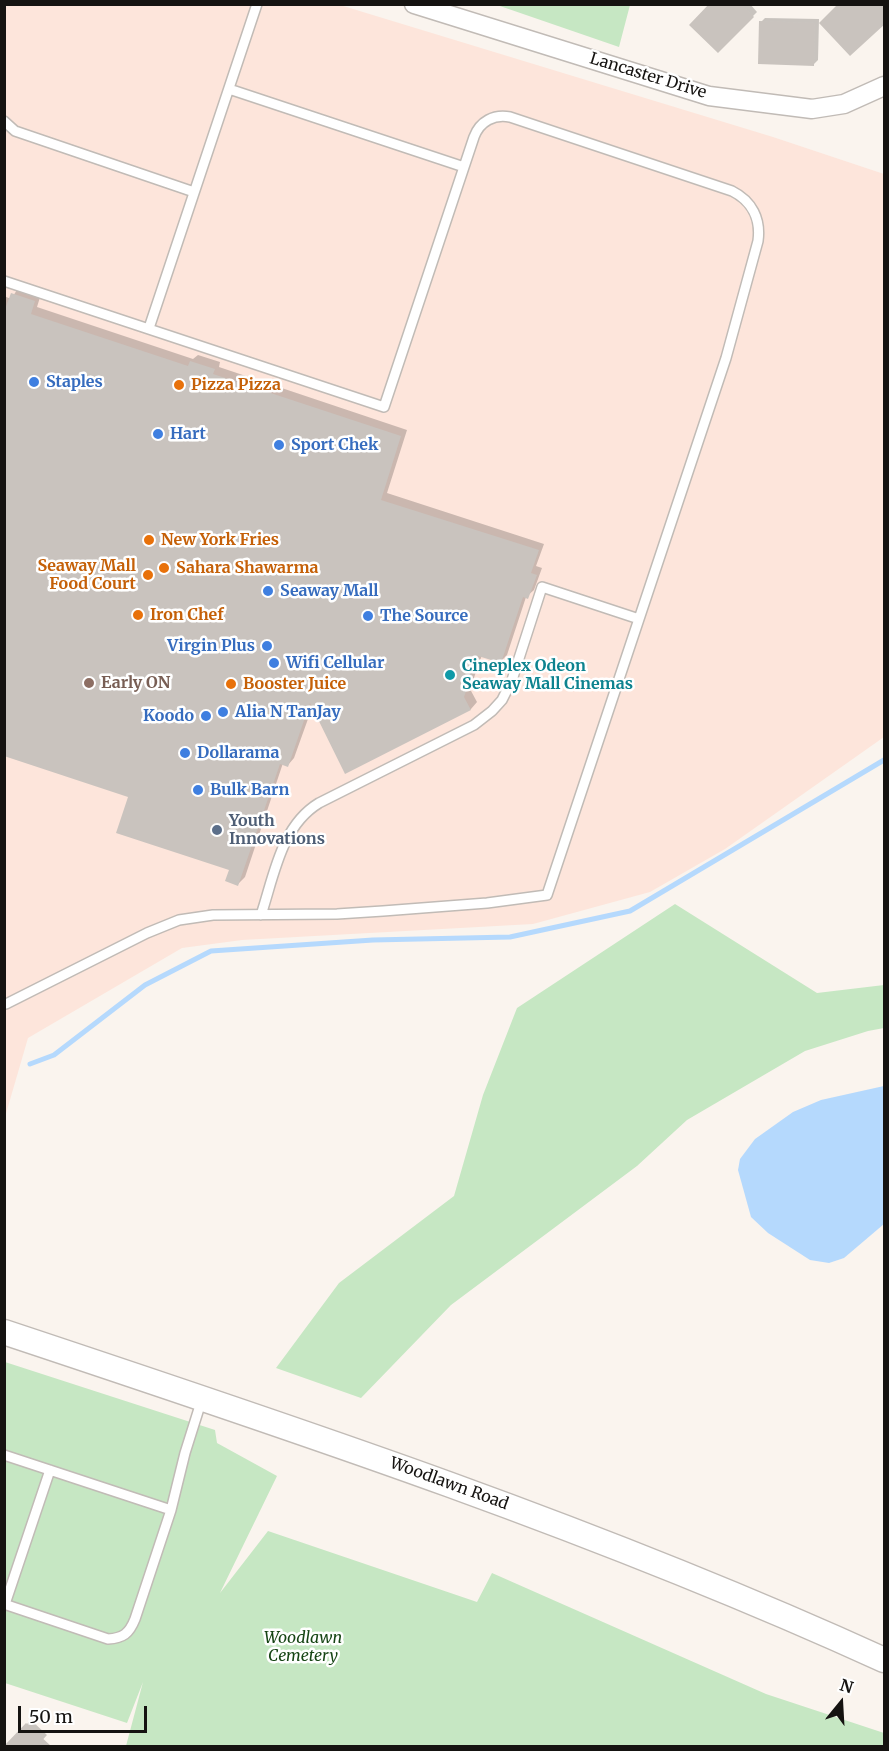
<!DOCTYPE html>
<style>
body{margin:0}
#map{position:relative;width:889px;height:1751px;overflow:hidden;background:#faf4ee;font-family:Merriweather,serif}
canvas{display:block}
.frame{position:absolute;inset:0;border:6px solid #151311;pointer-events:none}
.north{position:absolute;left:811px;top:1673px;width:60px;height:60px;-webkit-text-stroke:4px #fff;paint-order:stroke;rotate:18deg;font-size:16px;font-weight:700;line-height:24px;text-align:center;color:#151311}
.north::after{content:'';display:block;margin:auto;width:21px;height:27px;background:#151311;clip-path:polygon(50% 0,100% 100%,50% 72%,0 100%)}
.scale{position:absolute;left:18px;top:1706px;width:129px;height:27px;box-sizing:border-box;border:3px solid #151311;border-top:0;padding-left:8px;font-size:18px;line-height:21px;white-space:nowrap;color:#151311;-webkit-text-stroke:4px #fff;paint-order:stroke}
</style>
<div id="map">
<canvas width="889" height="1751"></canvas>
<div class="frame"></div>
<div class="north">N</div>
<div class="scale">50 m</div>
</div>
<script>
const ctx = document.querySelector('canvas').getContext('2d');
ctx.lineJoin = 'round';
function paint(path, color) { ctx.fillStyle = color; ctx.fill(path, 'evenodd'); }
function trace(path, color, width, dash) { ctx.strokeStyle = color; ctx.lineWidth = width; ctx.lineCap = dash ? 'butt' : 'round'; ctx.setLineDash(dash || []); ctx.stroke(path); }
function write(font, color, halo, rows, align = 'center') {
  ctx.font = font + ' Merriweather,serif'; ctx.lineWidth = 5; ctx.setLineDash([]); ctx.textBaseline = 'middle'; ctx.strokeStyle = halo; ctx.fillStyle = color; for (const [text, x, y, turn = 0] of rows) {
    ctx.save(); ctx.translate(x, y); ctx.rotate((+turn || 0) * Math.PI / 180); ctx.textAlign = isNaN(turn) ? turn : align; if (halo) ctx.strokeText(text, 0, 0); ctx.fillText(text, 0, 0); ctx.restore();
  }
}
paint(new Path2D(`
 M 5,5 L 340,5 L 773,137 L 884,174 L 884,737 L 725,849 L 650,892 L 533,924 L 242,940 L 182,948 L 28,1038 L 5,1117 Z`), '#fde5db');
paint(new Path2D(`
 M 497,5 L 630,5 L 619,47 Z
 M 675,904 L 817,993 L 884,985 L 884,1028 L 868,1031 L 805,1051 L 687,1120 L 637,1166 L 451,1305 L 361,1398 L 276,1368 L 339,1283 L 454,1196 L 483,1095 L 517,1008 Z
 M 5,1362 L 215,1430 L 217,1443 L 277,1476 L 220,1593 L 268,1531 L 477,1602 L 492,1573 L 766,1694 L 884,1733 L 884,1746 L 126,1746 L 143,1682 L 127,1723 L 5,1683 Z`), '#c6e7c3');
paint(new Path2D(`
 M 884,1086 L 884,1224 L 844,1258 L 829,1263 L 810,1260 L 768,1233 L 751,1217 L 738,1170 L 740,1159 L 755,1139 L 793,1112 L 821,1100 Z`), '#b5d9fd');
paint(new Path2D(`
 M 711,4 L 750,4 L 757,12 L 718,51 Z
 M 840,4 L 882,4 L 884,7 L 884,22 Z
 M 765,18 L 819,19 L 818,60 L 814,64 L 761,22 Z
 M 19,287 L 41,294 L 37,307 L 193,359 L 198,355 L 220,362 L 219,367 L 407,430 L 387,493 L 544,544 L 536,566 L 542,568 L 534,590 L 526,597 L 507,655 L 500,662 L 482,655 L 470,689 L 477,702 L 471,709 L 346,772 L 313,705 L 294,758 L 288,765 L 283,763 L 245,877 L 238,884 L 230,869 L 130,796 L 4,754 L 4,296 L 11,299 Z
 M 31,1720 L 47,1735 L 37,1746 L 5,1746 Z`), '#0003');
trace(new Path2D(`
 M 30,1064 L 54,1055 L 145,985 L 211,951 L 373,940 L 510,937 L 630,911 L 884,760`), '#b5d9fd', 5);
paint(new Path2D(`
 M 709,4 L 742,4 L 754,17 L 718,53 L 689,25 Z
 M 838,4 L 875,4 L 885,15 L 885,24 L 850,56 L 819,23 Z
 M 759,21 L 815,23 L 814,66 L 758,64 Z
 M 11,293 L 35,301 L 31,314 L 188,366 L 190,361 L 215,369 L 213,374 L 401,436 L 381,500 L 539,550 L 531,573 L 537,575 L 528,599 L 523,597 L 501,663 L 478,656 L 464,697 L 471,710 L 345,774 L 310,703 L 288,767 L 280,764 L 238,886 L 225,881 L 229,870 L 116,833 L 128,797 L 4,756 L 4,312 Z
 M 26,1723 L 51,1746 L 4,1746 Z`), '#c9c3be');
const lane = new Path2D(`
 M 229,89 L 464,167
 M 4,121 L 15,131 L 194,192
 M 4,281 L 384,407 L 474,137 C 480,121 494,114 510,117 L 732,191 C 752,201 761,219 758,241 L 726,358 L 547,895 L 487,903 L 383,911 L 337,914 L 213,915 L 179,920 L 147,933 L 6,1004
 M 149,328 L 257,4
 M 261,915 C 274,876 281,826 319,803 L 474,725 L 492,711 L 502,700 L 512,680 L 542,587 L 639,619
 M 4,1455 L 171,1510 L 135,1619 C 129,1634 123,1638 108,1639 L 4,1604
 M 171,1510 L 185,1453 L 202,1399
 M 5,1604 L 50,1470`);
const street = new Path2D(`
 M 414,4 L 709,96 L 812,109 L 844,104 L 884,86`);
const secondary = new Path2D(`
 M 4,1332 C 302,1431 599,1530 884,1660`);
trace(lane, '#c1bbb6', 12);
trace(street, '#c1bbb6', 21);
trace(secondary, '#c1bbb6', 27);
trace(lane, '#fff', 9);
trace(street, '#fff', 18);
trace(secondary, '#fff', 24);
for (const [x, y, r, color] of [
 [34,382,6,"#3f7fe0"],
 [179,385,6,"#e8710a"],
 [158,434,6,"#3f7fe0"],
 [279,445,6,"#3f7fe0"],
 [149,540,6,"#e8710a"],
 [164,568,6,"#e8710a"],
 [148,575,6,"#e8710a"],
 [268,591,6,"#3f7fe0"],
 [138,615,6,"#e8710a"],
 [368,616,6,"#3f7fe0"],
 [267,646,6,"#3f7fe0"],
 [274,663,6,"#3f7fe0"],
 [450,675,6,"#0f9aa8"],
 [89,683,6,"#8d6e63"],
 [231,684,6,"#e8710a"],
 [223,712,6,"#3f7fe0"],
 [206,716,6,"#3f7fe0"],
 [185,753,6,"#3f7fe0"],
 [198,790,6,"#3f7fe0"],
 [217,830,6,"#5c6f8a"]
]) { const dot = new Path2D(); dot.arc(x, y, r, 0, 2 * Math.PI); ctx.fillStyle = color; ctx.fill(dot); trace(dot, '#fff', 2); }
write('16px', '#151311', '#fff', [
 ["Lancaster Drive",648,76,17],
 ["Woodlawn Road",449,1484,20]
]);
write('bold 16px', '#366cbe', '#fff', [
 ["Staples",46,382],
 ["Hart",170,434],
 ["Sport Chek",291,445],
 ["Seaway Mall",280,591],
 ["The Source",380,616],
 ["Virgin Plus",255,646,"right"],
 ["Wifi Cellular",286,663],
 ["Alia N TanJay",235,712],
 ["Koodo",194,716,"right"],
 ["Dollarama",197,753],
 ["Bulk Barn",210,790]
], 'left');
write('bold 16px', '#c56008', '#fff', [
 ["Pizza Pizza",191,385],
 ["New York Fries",161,540],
 ["Seaway Mall",136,566,"right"],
 ["Food Court",136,584,"right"],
 ["Sahara Shawarma",176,568],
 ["Iron Chef",150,615],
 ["Booster Juice",243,684]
], 'left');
write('bold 16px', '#0d838f', '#fff', [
 ["Cineplex Odeon",462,666],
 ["Seaway Mall Cinemas",462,684]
], 'left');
write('bold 16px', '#785e54', '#fff', [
 ["Early ON",101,683]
], 'left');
write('bold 16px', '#4e5e75', '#fff', [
 ["Youth",229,821],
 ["Innovations",229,839]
], 'left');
write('italic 16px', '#164514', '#fff', [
 ["Woodlawn",303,1638],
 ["Cemetery",303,1656]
]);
</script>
